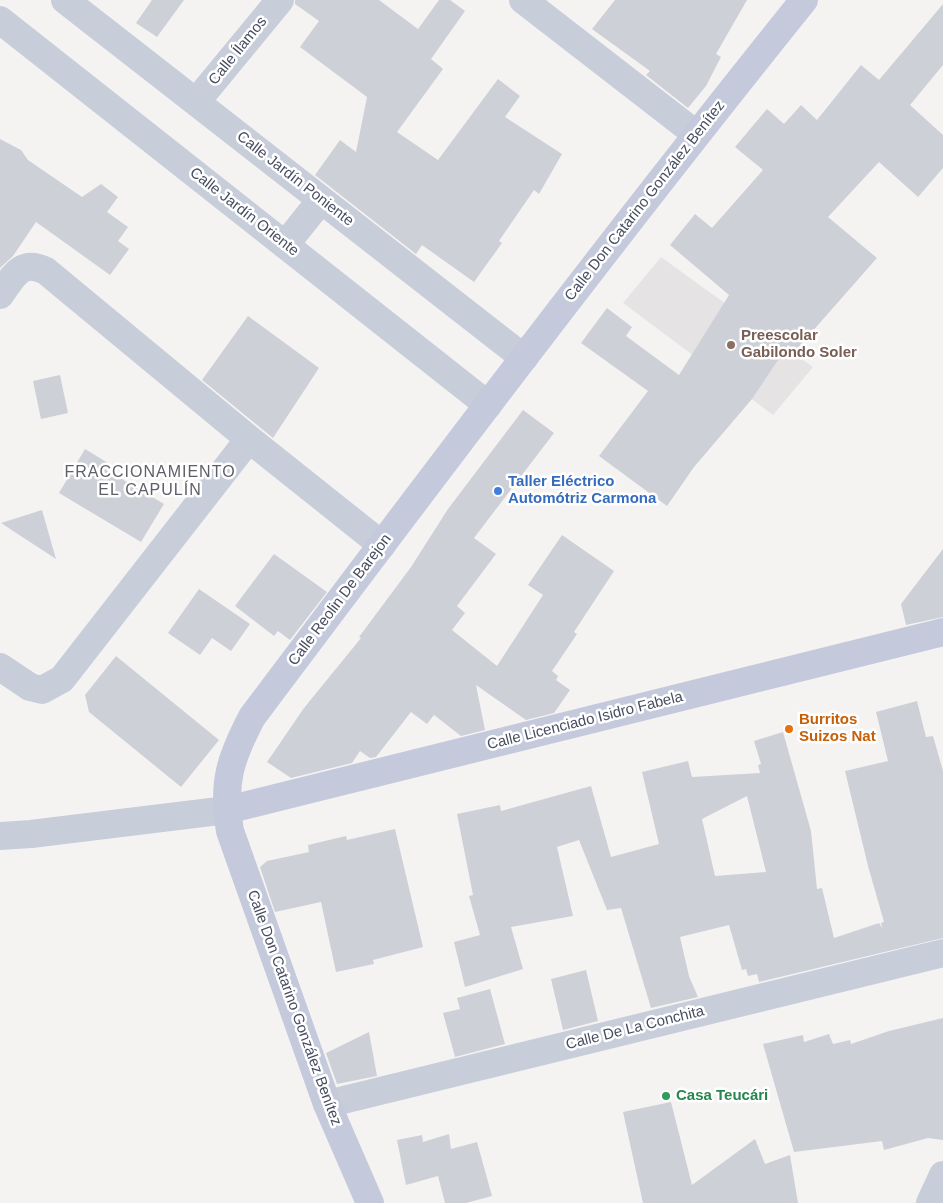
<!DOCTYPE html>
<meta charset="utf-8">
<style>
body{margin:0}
canvas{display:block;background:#f4f3f2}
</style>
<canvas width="943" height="1203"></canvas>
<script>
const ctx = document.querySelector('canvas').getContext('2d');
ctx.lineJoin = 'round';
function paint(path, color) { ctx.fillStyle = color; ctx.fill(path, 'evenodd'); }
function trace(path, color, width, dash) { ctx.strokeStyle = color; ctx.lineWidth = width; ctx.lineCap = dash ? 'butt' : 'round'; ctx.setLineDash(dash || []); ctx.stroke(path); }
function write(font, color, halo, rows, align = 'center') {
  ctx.font = font + ' Arial,sans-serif'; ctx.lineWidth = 5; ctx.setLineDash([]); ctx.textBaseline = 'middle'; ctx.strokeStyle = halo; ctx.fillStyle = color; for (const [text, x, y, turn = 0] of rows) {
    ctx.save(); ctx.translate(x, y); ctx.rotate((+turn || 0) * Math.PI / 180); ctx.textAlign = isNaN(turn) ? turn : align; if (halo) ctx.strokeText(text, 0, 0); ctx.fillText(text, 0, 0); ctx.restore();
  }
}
paint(new Path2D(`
 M 661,257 L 813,367 L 773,415 L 623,303 Z`), '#e5e3e4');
paint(new Path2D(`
 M 152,0 L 184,0 L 157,37 L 136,23 Z
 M 295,0 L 379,0 L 418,29 L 439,0 L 450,0 L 465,11 L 431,59 L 443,69 L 397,132 L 438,160 L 498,79 L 520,96 L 505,117 L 562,154 L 539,194 L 534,190 L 499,241 L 502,243 L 474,282 L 422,245 L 416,254 L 315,175 L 340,140 L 356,152 L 367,97 L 300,47 L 319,21 L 295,4 Z
 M 615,0 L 747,0 L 716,54 L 721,57 L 706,86 L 688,108 L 646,75 L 650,71 L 592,29 Z
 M 943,4 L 943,65 L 910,105 L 943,135 L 943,168 L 918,197 L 879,162 L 828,217 L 877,258 L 795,351 L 788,345 L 752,399 L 694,467 L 667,506 L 599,456 L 648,391 L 581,343 L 607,308 L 632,327 L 626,336 L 679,375 L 729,295 L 670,245 L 695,214 L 712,228 L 763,170 L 735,147 L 767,109 L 784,124 L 801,105 L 817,120 L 861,65 L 879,80 Z
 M 0,139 L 21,150 L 28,160 L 82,197 L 101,184 L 118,197 L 107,212 L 128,227 L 118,241 L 129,249 L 110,275 L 36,222 L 13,256 L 0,268 Z
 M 248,316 L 319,368 L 273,438 L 202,380 Z
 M 60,375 L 68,413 L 41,419 L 33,381 Z
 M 523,410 L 554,433 L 474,538 L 496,554 L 457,606 L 465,613 L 452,630 L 497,666 L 543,595 L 528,585 L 562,535 L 614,571 L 574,632 L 577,634 L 552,671 L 558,676 L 556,680 L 570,690 L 554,713 L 526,720 L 476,685 L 485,730 L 461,736 L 434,715 L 427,724 L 411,712 L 376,757 L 370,758 L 360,751 L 352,763 L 291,778 L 267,762 L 304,708 L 361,638 L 359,637 L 411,567 L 448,509 Z
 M 85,449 L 108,463 L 105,469 L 164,504 L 141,542 L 59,493 Z
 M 42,510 L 56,559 L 1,523 Z
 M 943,549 L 943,617 L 906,625 L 901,604 Z
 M 274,554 L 327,592 L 290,640 L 278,631 L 274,636 L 235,606 Z
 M 199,589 L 250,624 L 231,651 L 212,638 L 200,655 L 168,633 Z
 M 116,656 L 219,740 L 181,787 L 89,712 L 85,695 Z
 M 917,701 L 926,737 L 933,736 L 943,771 L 943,938 L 759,982 L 757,974 L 748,976 L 746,969 L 742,970 L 729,925 L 680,937 L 689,976 L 698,997 L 651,1008 L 621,908 L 607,910 L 579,840 L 557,847 L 573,916 L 511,927 L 523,969 L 465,987 L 454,942 L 480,935 L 469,896 L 473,895 L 457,814 L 500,805 L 501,811 L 591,786 L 611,857 L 659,844 L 642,772 L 688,761 L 692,777 L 760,773 L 758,765 L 761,764 L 754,741 L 783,732 L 811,831 L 817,889 L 822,888 L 834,938 L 879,923 L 882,928 L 881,923 L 884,922 L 868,866 L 845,771 L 888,761 L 876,712 ZM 747,796 L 766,872 L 715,876 L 702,819 Z
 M 395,829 L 423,947 L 373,960 L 374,964 L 336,972 L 321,902 L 275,912 L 260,867 L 267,861 L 309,852 L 308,845 L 346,836 L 347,840 Z
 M 586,970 L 598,1021 L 563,1030 L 551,979 Z
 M 490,989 L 505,1044 L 455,1057 L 443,1013 L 460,1009 L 457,998 Z
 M 943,1018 L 943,1140 L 928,1138 L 884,1150 L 882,1141 L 794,1152 L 763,1044 L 803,1035 L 804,1042 L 829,1034 L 833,1044 L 850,1040 L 851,1044 L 889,1031 Z
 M 369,1032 L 377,1076 L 337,1084 L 326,1053 Z
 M 671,1102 L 692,1185 L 755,1139 L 765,1164 L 790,1155 L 798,1203 L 643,1203 L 623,1112 Z
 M 449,1134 L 451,1149 L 477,1142 L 492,1196 L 466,1203 L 445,1203 L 438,1176 L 406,1185 L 397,1140 L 422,1135 L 423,1142 Z`), '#ced0d8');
trace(new Path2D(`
 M 65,0 L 524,358
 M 523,0 L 696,134
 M 0,20 L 488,405
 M 196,102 L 280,0
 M 285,245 L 321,200
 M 0,295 C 13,277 21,258 46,271 L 249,439 L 382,545
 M 0,667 L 30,687 L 42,690 L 62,679 L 249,439
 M 0,836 L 31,834 L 227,810
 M 327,1104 L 943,953
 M 930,1203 L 943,1175`), '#c8cdda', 28);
trace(new Path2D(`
 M 227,810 L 943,632
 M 370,1203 L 327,1104 L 230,831 C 222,783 230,759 252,717 C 433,476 615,235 804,0`), '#c4c9db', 28);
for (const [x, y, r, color] of [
 [731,345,5,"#8d6e63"],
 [498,491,5,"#3f7fe0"],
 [789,729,5,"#e8710a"],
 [666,1096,5,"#2e9e5b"]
]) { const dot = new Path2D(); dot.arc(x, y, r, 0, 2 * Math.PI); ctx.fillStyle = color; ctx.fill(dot); trace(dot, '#fff', 2); }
write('15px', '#484e61', '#fff', [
 ["Calle Ílamos",238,51,-51],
 ["Calle Jardín Poniente",295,179,38],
 ["Calle Don Catarino González Benítez",645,201,-52],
 ["Calle Jardín Oriente",244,212,38],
 ["Calle Reolin De Barejon",340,600,-53],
 ["Calle Licenciado Isidro Fabela",585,721,-14],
 ["Calle Don Catarino González Benítez",294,1008,70],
 ["Calle De La Conchita",635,1028,-14]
]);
write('bold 15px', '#785e54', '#fff', [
 ["Preescolar",741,336],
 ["Gabilondo Soler",741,353]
], 'left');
write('bold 15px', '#366cbe', '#fff', [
 ["Taller Eléctrico",508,482],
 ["Automótriz Carmona",508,499]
], 'left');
write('bold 15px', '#c56008', '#fff', [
 ["Burritos",799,720],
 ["Suizos Nat",799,737]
], 'left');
write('bold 15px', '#27864d', '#fff', [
 ["Casa Teucári",676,1096]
], 'left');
ctx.letterSpacing = '1px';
write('16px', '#5e5f68', '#fff', [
 ["FRACCIONAMIENTO",150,473],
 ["EL CAPULÍN",150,491]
]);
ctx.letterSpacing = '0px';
</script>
